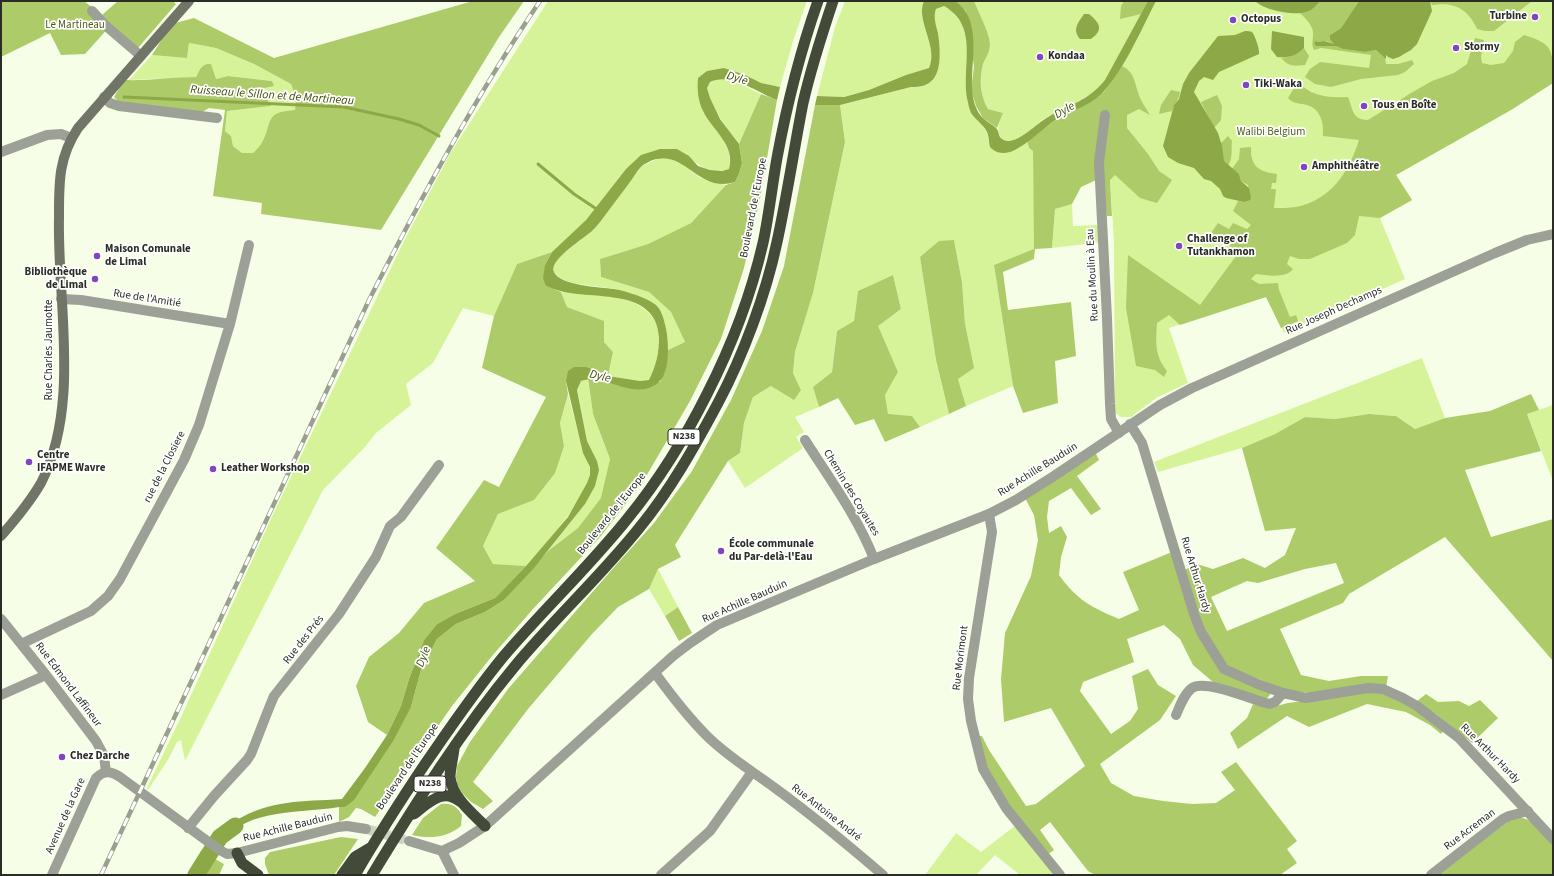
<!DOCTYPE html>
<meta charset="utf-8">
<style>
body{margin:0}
#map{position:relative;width:1554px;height:876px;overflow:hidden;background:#f6fee8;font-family:"Source Sans 3",sans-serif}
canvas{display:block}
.frame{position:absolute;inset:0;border:2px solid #2a2d25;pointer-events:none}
</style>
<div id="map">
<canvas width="1554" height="876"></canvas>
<div class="frame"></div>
</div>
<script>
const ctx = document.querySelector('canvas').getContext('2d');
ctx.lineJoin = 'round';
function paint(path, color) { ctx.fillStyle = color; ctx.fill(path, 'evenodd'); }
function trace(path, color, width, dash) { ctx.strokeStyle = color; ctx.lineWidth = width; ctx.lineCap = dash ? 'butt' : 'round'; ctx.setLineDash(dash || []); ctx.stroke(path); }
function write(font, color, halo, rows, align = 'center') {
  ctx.font = font + ' "Source Sans 3",sans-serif'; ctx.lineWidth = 3.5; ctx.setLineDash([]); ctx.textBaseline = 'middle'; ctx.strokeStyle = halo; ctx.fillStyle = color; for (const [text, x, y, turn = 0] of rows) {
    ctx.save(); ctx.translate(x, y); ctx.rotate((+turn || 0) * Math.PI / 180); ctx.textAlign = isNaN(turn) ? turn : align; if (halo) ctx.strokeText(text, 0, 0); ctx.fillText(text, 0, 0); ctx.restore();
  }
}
paint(new Path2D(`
 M 548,1 L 807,1 L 794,38 L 780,87 L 760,83 L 745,75 L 707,71 L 703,112 C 715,127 735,148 729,169 C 704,176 696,160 677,149 L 626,169 L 586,220 L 552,252 L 517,264 L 494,316 L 463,308 L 433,363 L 406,384 L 411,405 L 376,433 L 365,447 L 323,490 L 185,761 L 181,740 L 177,742 L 169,758 L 148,790 L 147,788 L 181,717 L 275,510 L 403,243 L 451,152 Z
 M 845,1 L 924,1 C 915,21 939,47 929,68 L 906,75 L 869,90 L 843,97 L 817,96 L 835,27 Z
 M 974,1 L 1553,1 L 1553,83 L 1511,110 L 1396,175 L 1412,200 L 1380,218 L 1405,279 L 1284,333 L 1266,297 L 1169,328 L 1188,383 L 1156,398 L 1131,417 L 1121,417 L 1115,413 L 1114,240 L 1110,179 L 1089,95 C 1074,105 1057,111 1042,120 C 1033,127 1015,147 1003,139 C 994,132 1000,122 1003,113 L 988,109 C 980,95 979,80 983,64 C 985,57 990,52 990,44 C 990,34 978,11 974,1 Z
 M 944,6 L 952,11 L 962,24 L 967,41 L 972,114 L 984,128 L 988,135 L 989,142 L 1011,151 L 1027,141 L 1029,148 L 1033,151 L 1035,249 L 994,265 L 1013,386 L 966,406 L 958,379 L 965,324 L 962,282 L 954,240 L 920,257 L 936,360 L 949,414 L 920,427 L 912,416 L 888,415 L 885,395 L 898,372 L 877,326 L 901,309 L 893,275 L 858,291 L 854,321 L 837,331 L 832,372 L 813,387 L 819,407 L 795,417 L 804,432 L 796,437 L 803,448 L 745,488 L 728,461 L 740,453 L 744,423 L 753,397 L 771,386 L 801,390 L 793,373 L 795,352 L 813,293 L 845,142 L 840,105 L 911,87 L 921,87 C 926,81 937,68 939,61 C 942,46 931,21 936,9 Z
 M 189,43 L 216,48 L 254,64 L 291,84 L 296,98 L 295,110 C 263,112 274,123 261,144 C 259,147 256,150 253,153 L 242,153 L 233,146 L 231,136 L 225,131 L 227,111 L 271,106 L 265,95 L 264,87 L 272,81 L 228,76 L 216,79 L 202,66 L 196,77 L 129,80 L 152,55 L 187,58 Z
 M 718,79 L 730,79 L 761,94 L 739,144 C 731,133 706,102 707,88 C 707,86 709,84 710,82 Z
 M 657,159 L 671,159 L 685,166 L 699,177 L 712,182 L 726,185 L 691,223 L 648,244 L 600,259 L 601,277 L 649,292 L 671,312 L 685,342 L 668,350 L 665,323 L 658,306 L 634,294 L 615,289 L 570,283 L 558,277 L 554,272 L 553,267 L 558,258 L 594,229 L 642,166 Z
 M 1072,204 L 1073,226 L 1098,225 L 1101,242 L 1052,248 L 1055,209 Z
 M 561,292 C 597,295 663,292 659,344 C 657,360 656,366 650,380 L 640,381 L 608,376 L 613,352 L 604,342 L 603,321 L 567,307 Z
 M 1422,358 L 1445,418 L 1415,429 L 1396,416 L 1369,414 L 1335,419 L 1305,417 L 1275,434 L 1242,448 L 1158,472 L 1154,462 Z
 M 588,378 L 593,414 L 610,459 L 602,498 L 578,528 L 548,551 L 585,504 L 597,461 L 587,441 L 577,389 L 581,381 Z
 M 568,394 C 573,413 578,432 583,451 C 584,456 589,462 590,468 C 594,493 542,547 526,566 L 493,564 L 483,546 L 498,514 L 533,500 L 564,446 L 560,423 Z
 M 1553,405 L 1553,481 L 1527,414 Z
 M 658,569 L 678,607 L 665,616 L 649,589 Z
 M 1016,825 L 1053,872 L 1050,875 L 1020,875 L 995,855 L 976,875 L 925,875 L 956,833 L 981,852 Z`), '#d7f399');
paint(new Path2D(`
 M 1,1 L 84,1 L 102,15 L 118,1 L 173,1 L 176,4 L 138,48 L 111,25 L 85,54 L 61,55 L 50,33 L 1,57 Z
 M 473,1 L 524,1 L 499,37 L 381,230 L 261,214 L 262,203 L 213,196 L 225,110 L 209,108 L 202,112 L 119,102 L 114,97 L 124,80 C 148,81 172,77 196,77 C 200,70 201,63 211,64 L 216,79 L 228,76 L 272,81 L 274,86 L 264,88 L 265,95 L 271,106 L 227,111 L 225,131 L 231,136 L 233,146 L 242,153 L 253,153 C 256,150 259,147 261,144 C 274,123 262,112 295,110 L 296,98 L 291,84 L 254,64 L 216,48 L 189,43 L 187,58 L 152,55 L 162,39 L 175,23 L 194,18 L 274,58 Z
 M 956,1 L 974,1 C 978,11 990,34 990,44 C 990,52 986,57 983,64 C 979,80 980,95 988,109 L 1003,113 L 997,128 L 983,118 L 976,106 L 971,90 L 974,67 L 966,11 Z
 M 1124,1 L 1148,1 L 1141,14 L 1120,19 L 1121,6 Z
 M 1320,1 L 1359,1 L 1341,28 L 1331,34 L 1334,44 L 1326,41 L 1317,42 L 1316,41 L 1316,46 L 1336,46 L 1343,49 L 1365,52 L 1376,50 L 1385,58 L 1386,64 L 1398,64 L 1412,60 L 1414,64 L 1405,72 L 1398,75 L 1361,79 L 1331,87 L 1315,84 L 1305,77 L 1310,69 L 1320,62 L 1369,68 L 1371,55 L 1321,48 L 1314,50 C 1311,44 1313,41 1313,35 C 1314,26 1306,19 1300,13 L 1306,12 Z
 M 1430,1 L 1532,1 L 1494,31 L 1485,31 L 1477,29 C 1468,9 1455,2 1432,5 Z
 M 1524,35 C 1554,44 1553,50 1553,83 L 1511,110 L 1396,175 L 1412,200 L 1380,218 L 1359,216 L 1355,235 L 1347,243 L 1310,259 L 1299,259 L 1290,256 L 1287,264 L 1293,269 C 1286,279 1266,275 1256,274 L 1251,279 L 1259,284 L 1278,283 L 1279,290 L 1290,317 L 1296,315 L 1298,321 L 1281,328 L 1266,297 L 1180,325 L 1169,315 L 1157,323 C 1156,342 1154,355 1167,371 L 1164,377 L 1155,370 L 1136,366 L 1126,308 L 1128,255 L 1200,305 L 1239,252 L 1211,233 L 1218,223 L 1229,229 L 1233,223 L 1247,229 L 1251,225 L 1233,211 L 1238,201 L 1244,202 L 1250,195 L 1248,185 L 1241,181 L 1239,174 L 1232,169 L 1239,159 L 1240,148 L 1251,147 C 1250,166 1259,172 1277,174 L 1276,183 L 1272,183 L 1271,189 L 1276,189 L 1274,208 C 1281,208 1289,208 1296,207 C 1331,200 1349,172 1359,140 L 1323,136 C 1324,124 1321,109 1307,105 C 1299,103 1293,104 1288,98 L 1297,83 C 1302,86 1306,89 1311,92 C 1323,97 1335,98 1348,97 C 1353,109 1352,120 1368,120 L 1411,93 L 1432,81 L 1454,73 L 1467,64 L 1475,38 L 1484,40 L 1481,57 L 1482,63 L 1491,65 L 1504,63 L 1513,51 L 1515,42 Z
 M 1304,48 L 1309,56 L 1305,65 C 1293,66 1289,67 1281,58 C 1293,56 1295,56 1304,48 Z
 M 1122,66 C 1134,72 1134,80 1138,92 C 1140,100 1146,108 1150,115 L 1139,109 L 1127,115 L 1127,128 L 1148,154 L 1159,171 L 1172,180 L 1157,203 L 1140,198 L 1115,175 L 1110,180 L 1112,216 L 1107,216 L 1102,180 L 1094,181 L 1081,187 L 1072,204 L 1055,209 L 1052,248 L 1035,249 L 1034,259 L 1003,272 L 1008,310 L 1071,302 L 1076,356 L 1055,361 L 1058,403 L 1023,413 L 1013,386 L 994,265 L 1034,249 L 1033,151 L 1029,148 L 1027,141 L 1057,119 L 1093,101 L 1104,92 Z
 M 1171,90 L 1180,92 C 1179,100 1174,104 1172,111 L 1159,114 L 1161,105 Z
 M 761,94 L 777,100 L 760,199 L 744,268 L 721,339 L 690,401 L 644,480 L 601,536 L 533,609 L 492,656 L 452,706 L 375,817 L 361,809 L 356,808 L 349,817 L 339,822 L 339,807 L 345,807 L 411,707 L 421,670 L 437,639 L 456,624 L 485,612 L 504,600 L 548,551 L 578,528 L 601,498 L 610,459 L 593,414 L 588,378 L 602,382 L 660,382 L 665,372 L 668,350 L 685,342 L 671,312 L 649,292 L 601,277 L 600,259 L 648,244 L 691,223 L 726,185 L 735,182 L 739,174 L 742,163 L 739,144 Z
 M 1217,95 L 1222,106 L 1221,120 L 1214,128 L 1201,102 Z
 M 815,105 L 840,105 L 845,142 L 813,293 L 795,352 L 793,373 L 801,390 L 794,400 L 771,386 L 753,397 L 744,423 L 740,453 L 728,461 L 675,545 L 681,557 L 658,569 L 649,589 L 618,607 L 592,634 L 528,709 L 473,782 L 493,801 L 483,809 L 471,802 L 462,793 L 457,784 L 456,777 L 457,766 L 470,742 L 508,689 L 616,565 L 654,523 L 692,471 L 731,400 L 762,331 L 784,266 Z
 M 1228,136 L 1232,141 C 1231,150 1233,158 1228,166 L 1223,161 L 1221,143 Z
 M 954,240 L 962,282 L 965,324 L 974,368 L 958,379 L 966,406 L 949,414 L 936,360 L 920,257 L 939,241 Z
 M 552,252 L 545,265 L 546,286 L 561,292 L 567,307 L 604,321 L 604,342 L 613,352 L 608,376 L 587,367 L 566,381 L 568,394 L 560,423 L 564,446 L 555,473 L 534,500 L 498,514 L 483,546 L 493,564 L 526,566 L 495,598 L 455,614 L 437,624 L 424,640 L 409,679 L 401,706 L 387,735 L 368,722 L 356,686 L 369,657 L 399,633 L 424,603 L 475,581 L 436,548 L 484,480 L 499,487 L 546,397 L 482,368 L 494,316 L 517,264 Z
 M 893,275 L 901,309 L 878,326 L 898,372 L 885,395 L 888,414 L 912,416 L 920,427 L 885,442 L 874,419 L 855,425 L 838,398 L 819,407 L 813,387 L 832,372 L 837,331 L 854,321 L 858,291 Z
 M 1531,394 L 1539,410 L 1527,414 L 1541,451 L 1465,470 L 1491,537 L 1553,519 L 1553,661 L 1445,537 L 1349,594 L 1343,603 L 1280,629 L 1301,675 L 1329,681 L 1361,676 L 1388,676 L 1386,688 L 1309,693 L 1286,690 L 1226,666 L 1204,632 L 1184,570 L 1197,564 L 1213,569 L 1243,558 L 1265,568 L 1285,555 L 1296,528 L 1265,531 L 1242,448 L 1275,434 L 1305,417 L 1335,419 L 1369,414 L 1396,416 L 1415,429 L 1445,418 L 1490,411 ZM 1336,563 L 1344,583 L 1227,631 L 1211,597 L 1247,581 L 1258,583 L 1305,569 Z
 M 1095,452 L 1099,460 L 1077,476 L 1101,509 L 1091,515 L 1071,488 L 1049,501 L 1047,517 L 1049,533 L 1061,526 L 1067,537 L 1061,557 L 1059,575 C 1077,600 1091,607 1119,619 L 1139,610 L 1123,572 L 1172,552 L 1222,670 L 1272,692 L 1266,700 L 1213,682 L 1193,665 L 1180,639 L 1164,625 L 1127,639 L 1134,662 L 1083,682 L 1080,691 L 1111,734 L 1130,721 L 1138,709 L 1132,676 L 1148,669 L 1158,685 L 1176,696 L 1160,720 L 1100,764 L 1111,783 L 1134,796 L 1163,801 L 1192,804 L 1216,803 L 1235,790 L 1221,772 L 1236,762 L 1297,841 L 1287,849 L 1297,863 L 1280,875 L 1095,875 L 1088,871 L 1050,822 L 1040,830 L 1054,850 L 1047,855 L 994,785 L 976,736 L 982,736 L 989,750 L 1026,806 L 1036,804 L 1085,766 L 1051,708 L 1004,722 L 1001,679 L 1005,633 L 1031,576 L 1038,540 L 1034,515 L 1025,498 Z
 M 678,607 L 692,633 L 679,641 L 665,616 Z
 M 1382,691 L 1402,699 L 1444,730 L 1441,734 L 1430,725 L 1406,712 L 1367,704 L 1309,727 L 1287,716 L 1238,749 L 1230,733 L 1247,718 L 1253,704 L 1269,708 L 1288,703 Z
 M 1426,694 L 1438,702 L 1459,701 L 1469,706 L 1480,700 L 1498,718 L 1472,743 L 1436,714 L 1416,702 Z
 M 441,804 C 452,803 456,806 462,815 L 461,826 C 447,838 429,839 412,835 L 423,818 Z
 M 1514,817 C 1535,818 1540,829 1553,844 L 1553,875 L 1437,875 Z
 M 341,837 L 358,839 L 334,875 L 269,875 L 265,864 L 265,858 L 270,852 Z
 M 201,851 L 224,864 L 219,875 L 187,875 Z`), '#aecb69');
paint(new Path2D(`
 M 924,1 L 956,1 C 959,4 964,8 966,12 C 985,45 959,92 983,118 C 986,121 991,124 995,127 C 999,130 998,134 1000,137 C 1011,150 1033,127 1042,121 C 1064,105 1086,104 1105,80 L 1148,1 L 1156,1 C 1141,30 1126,66 1104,91 C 1093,105 1072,110 1057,119 C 1043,128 1025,147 1010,152 C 1001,154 996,153 990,147 C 989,143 989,139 988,135 C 986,126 976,121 971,113 C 970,110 968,105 968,102 C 960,69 981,27 944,6 L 936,9 C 933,16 936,26 938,33 C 940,48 943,74 929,83 C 923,87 917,87 911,87 L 840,105 L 815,105 L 817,96 L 844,97 L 869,90 L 906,75 L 929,68 C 939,47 915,20 924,1 Z
 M 1255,1 L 1320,1 C 1316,6 1312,10 1306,12 C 1293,16 1264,10 1255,1 Z
 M 1359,1 L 1430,1 L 1432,11 L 1417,44 L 1411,50 L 1399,57 L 1393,59 L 1388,57 L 1386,55 L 1386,59 L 1376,50 L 1365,52 L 1343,49 L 1336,46 L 1316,46 L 1314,43 L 1316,41 L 1318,42 L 1324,41 L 1334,44 L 1330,39 L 1330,35 L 1341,28 Z
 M 1084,14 L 1089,14 C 1100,23 1104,30 1091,39 L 1080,39 C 1072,29 1078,23 1084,14 Z
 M 1245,31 C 1248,31 1250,31 1252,32 C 1255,35 1260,50 1259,54 L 1219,72 L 1213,80 L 1204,77 L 1199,81 L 1194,92 L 1218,133 L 1222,146 L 1224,161 L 1239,174 L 1241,181 L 1249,188 L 1251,198 L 1250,200 L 1244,202 L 1226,198 L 1223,196 L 1220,189 L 1211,181 L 1204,179 L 1194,168 L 1178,163 L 1168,157 L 1163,146 L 1174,105 L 1179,99 L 1183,84 L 1189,73 L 1218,36 L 1235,35 Z
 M 1272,31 L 1304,37 L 1304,48 C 1296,56 1289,58 1277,57 L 1271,49 Z
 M 724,68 L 745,75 L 761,83 L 780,87 L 777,100 C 756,92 731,72 710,82 L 707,88 L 710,98 L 720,119 L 739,144 L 742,163 L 739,174 L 735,182 C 700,193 687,153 657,159 C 653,159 647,163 643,165 C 638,169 634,177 630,182 C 621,194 612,206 603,218 C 600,222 597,226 593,230 C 585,238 548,260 554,272 C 560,286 600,287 614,289 C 625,291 638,295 648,300 C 651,302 656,304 658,307 C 668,321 671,356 665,372 C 663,379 658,384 651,387 C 627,397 603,373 581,381 L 577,390 L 587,441 L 597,461 L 599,470 L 595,486 L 585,504 L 534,568 L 504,600 L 485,612 L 456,624 L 437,639 L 421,670 L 411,707 L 393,741 L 354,800 L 345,807 L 339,807 C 299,814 249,807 220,843 L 214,839 C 219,830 227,826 235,821 C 272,799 301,802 342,799 L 365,768 L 387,735 L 401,706 L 409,679 L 424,640 L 437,624 L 455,614 L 495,598 L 526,566 L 568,517 L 587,483 L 590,475 L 590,467 L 583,453 L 566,381 L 568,371 L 574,367 L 587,367 L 608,376 L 640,381 L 649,380 C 656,366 659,353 659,338 C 657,287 593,300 560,291 C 556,290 551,288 546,286 L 543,278 L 545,265 L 552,252 L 586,220 L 626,169 L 641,155 L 660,149 L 677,149 L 689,156 L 698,166 L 710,170 L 722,171 L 729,169 C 736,145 712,130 703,111 C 698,101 697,89 698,78 L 707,71 Z`), '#8da847');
trace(new Path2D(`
 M 124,97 L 344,107 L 399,119 L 419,125 L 439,136
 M 538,164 L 574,194 L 598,210`), '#8da847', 3);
trace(new Path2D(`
 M 196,875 L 220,837 L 235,826`), '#8da847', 17);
trace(new Path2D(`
 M 366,829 L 409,841`), '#cdd4c1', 10, [10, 5]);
trace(new Path2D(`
 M 92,11 L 105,25 L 141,56
 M 104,97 L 110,103 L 119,106 L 217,118
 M 1105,115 L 1099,162 L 1107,318 L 1110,404 L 1111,419 L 1119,433
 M 1,152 L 47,135 L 61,134 L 71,138
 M 61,299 L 81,300 L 230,324
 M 805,440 C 829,478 858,517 874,559
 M 989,514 L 992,532 L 969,678 L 968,699 L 971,721 L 983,769 L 1006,808 L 1060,875
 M 1,619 L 46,675 L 96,741 L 104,756 L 106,772
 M 21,644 L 91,611 L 108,596 L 120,579 L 184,460 L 199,425 L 230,324 L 249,245
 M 655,673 C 671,695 688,717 707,736 C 727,756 752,771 775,788 C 812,815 848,845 883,875
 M 1,695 L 46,675
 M 1176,715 C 1180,706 1184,694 1192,688 C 1206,679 1253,700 1269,704 L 1275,702 L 1283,693
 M 188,828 L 214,796 L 247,760 L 251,754 L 269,708 L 274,696 L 339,614 L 376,557 L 390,526 L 401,517 L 439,465
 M 442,851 L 454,875
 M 661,875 L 710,831 L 752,772
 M 1431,875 L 1503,819 L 1509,816 L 1528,811`), '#9da097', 10);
trace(new Path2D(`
 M 1130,424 L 1142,443 L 1194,614 L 1201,632 L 1224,669 L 1260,685 L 1283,693 L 1306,698 L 1368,688 L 1383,689 L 1403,698 L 1417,706 L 1459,738 L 1553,839
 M 409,841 L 442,851 L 459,843 L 485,826 L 673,656 L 690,643 L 717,625 L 874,559 L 989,514 L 1016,500 L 1054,476 L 1160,405 L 1192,388 L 1495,253 L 1527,240 L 1553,234
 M 52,875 L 96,778 C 104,770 111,771 120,777 L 218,849 L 227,854 L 237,853 L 338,827 L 347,826 L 366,829`), '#9da097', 10);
trace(new Path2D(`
 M 1,536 C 15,520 30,502 41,483 C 81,405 57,302 59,218 C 59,184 58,158 78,128 L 189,1`), '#707568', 10);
trace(new Path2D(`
 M 454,749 C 453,758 450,769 450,777 C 452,797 472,813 485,826
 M 414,814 C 423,807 436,794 449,796 C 453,797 458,800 461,802
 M 237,853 L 242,863 L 258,875
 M 342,875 L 355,857 L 370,848
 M 355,875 C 377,837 401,800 425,764 C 450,728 475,691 503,657 C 543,610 589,567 628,518 C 659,480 685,438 707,394 C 731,347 751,295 763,243 C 769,215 772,186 777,158 C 787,104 800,52 818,1
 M 372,875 C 416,803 461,731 515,666 C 555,618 601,576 640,527 C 671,489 695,446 718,403 C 743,356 766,294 777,242 C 787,196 794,149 803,103 C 811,68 822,34 833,1`), '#444a3a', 11);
const rail = new Path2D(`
 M 101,875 L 369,300 C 421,198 476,96 540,1`);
trace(rail, '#9aa090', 4.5);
trace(rail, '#fff', 3, [9]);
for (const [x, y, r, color] of [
 [1535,17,4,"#8046bd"],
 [1233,20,4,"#8046bd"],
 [1456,48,4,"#8046bd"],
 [1040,57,4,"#8046bd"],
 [1246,85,4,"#8046bd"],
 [1364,106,4,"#8046bd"],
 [1304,167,4,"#8046bd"],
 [1179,246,4,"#8046bd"],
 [97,256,4,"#8046bd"],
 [95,279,4,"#8046bd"],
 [29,462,4,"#8046bd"],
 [213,469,4,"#8046bd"],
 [721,551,4,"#8046bd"],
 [62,757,4,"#8046bd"]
]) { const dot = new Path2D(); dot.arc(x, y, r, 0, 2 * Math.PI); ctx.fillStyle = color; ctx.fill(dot); trace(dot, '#fff', 1.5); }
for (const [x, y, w] of [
 [684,437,32],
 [430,784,32]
]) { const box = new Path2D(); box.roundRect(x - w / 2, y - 8, w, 16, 3); ctx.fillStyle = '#fff'; ctx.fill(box); trace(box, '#2a2d25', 1); }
write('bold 10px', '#2a2d25', null, [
 ["N238",684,437],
 ["N238",430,784]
]);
write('bold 11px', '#2a2d25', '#fff', [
 ["Turbine",1527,17,"right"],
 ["Octopus",1241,20],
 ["Stormy",1464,48],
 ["Kondaa",1048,57],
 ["Tiki-Waka",1254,85],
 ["Tous en Boîte",1372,106],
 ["Amphithéâtre",1312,167],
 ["Challenge of",1187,240],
 ["Tutankhamon",1187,253],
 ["Maison Comunale",105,250],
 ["de Limal",105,263],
 ["Bibliothèque",87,273,"right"],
 ["de Limal",87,286,"right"],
 ["Centre",37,456],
 ["IFAPME Wavre",37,469],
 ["Leather Workshop",221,469],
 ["École communale",729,545],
 ["du Par-delà-l'Eau",729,558],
 ["Chez Darche",70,757]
], 'left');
write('11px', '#4e601c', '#fff', [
 ["Le Martineau",75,26],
 ["Walibi Belgium",1271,133]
]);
write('11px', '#2a2d25', '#fff', [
 ["Boulevard de l'Europe",754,208,-79],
 ["Rue du Moulin à Eau",1093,275,-93],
 ["Rue de l'Amitié",147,299,9],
 ["Rue Joseph Dechamps",1334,311,-24],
 ["Rue Charles Jaumotte",50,350,-90],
 ["rue de la Closiere",165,467,-63],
 ["Rue Achille Bauduin",1038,470,-32],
 ["Chemin des Coyautes",851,493,59],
 ["Boulevard de l'Europe",612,514,-51],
 ["Rue Arthur Hardy",1195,575,73],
 ["Rue Achille Bauduin",745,602,-24],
 ["Rue des Prés",304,640,-52],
 ["Rue Morimont",961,658,-83],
 ["Rue Edmond Laffineur",68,685,53],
 ["Rue Arthur Hardy",1490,754,45],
 ["Boulevard de l'Europe",408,767,-56],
 ["Rue Antoine André",826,813,38],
 ["Avenue de la Gare",66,816,-66],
 ["Rue Achille Bauduin",288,828,-14],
 ["Rue Acreman",1470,830,-37]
]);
write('italic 12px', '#3e4f04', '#fff', [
 ["Dyle",737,79,17],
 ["Ruisseau le Sillon et de Martineau",272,96,4],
 ["Dyle",1065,111,-30],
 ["Dyle",600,377,13],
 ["Dyle",424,657,-69]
]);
</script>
